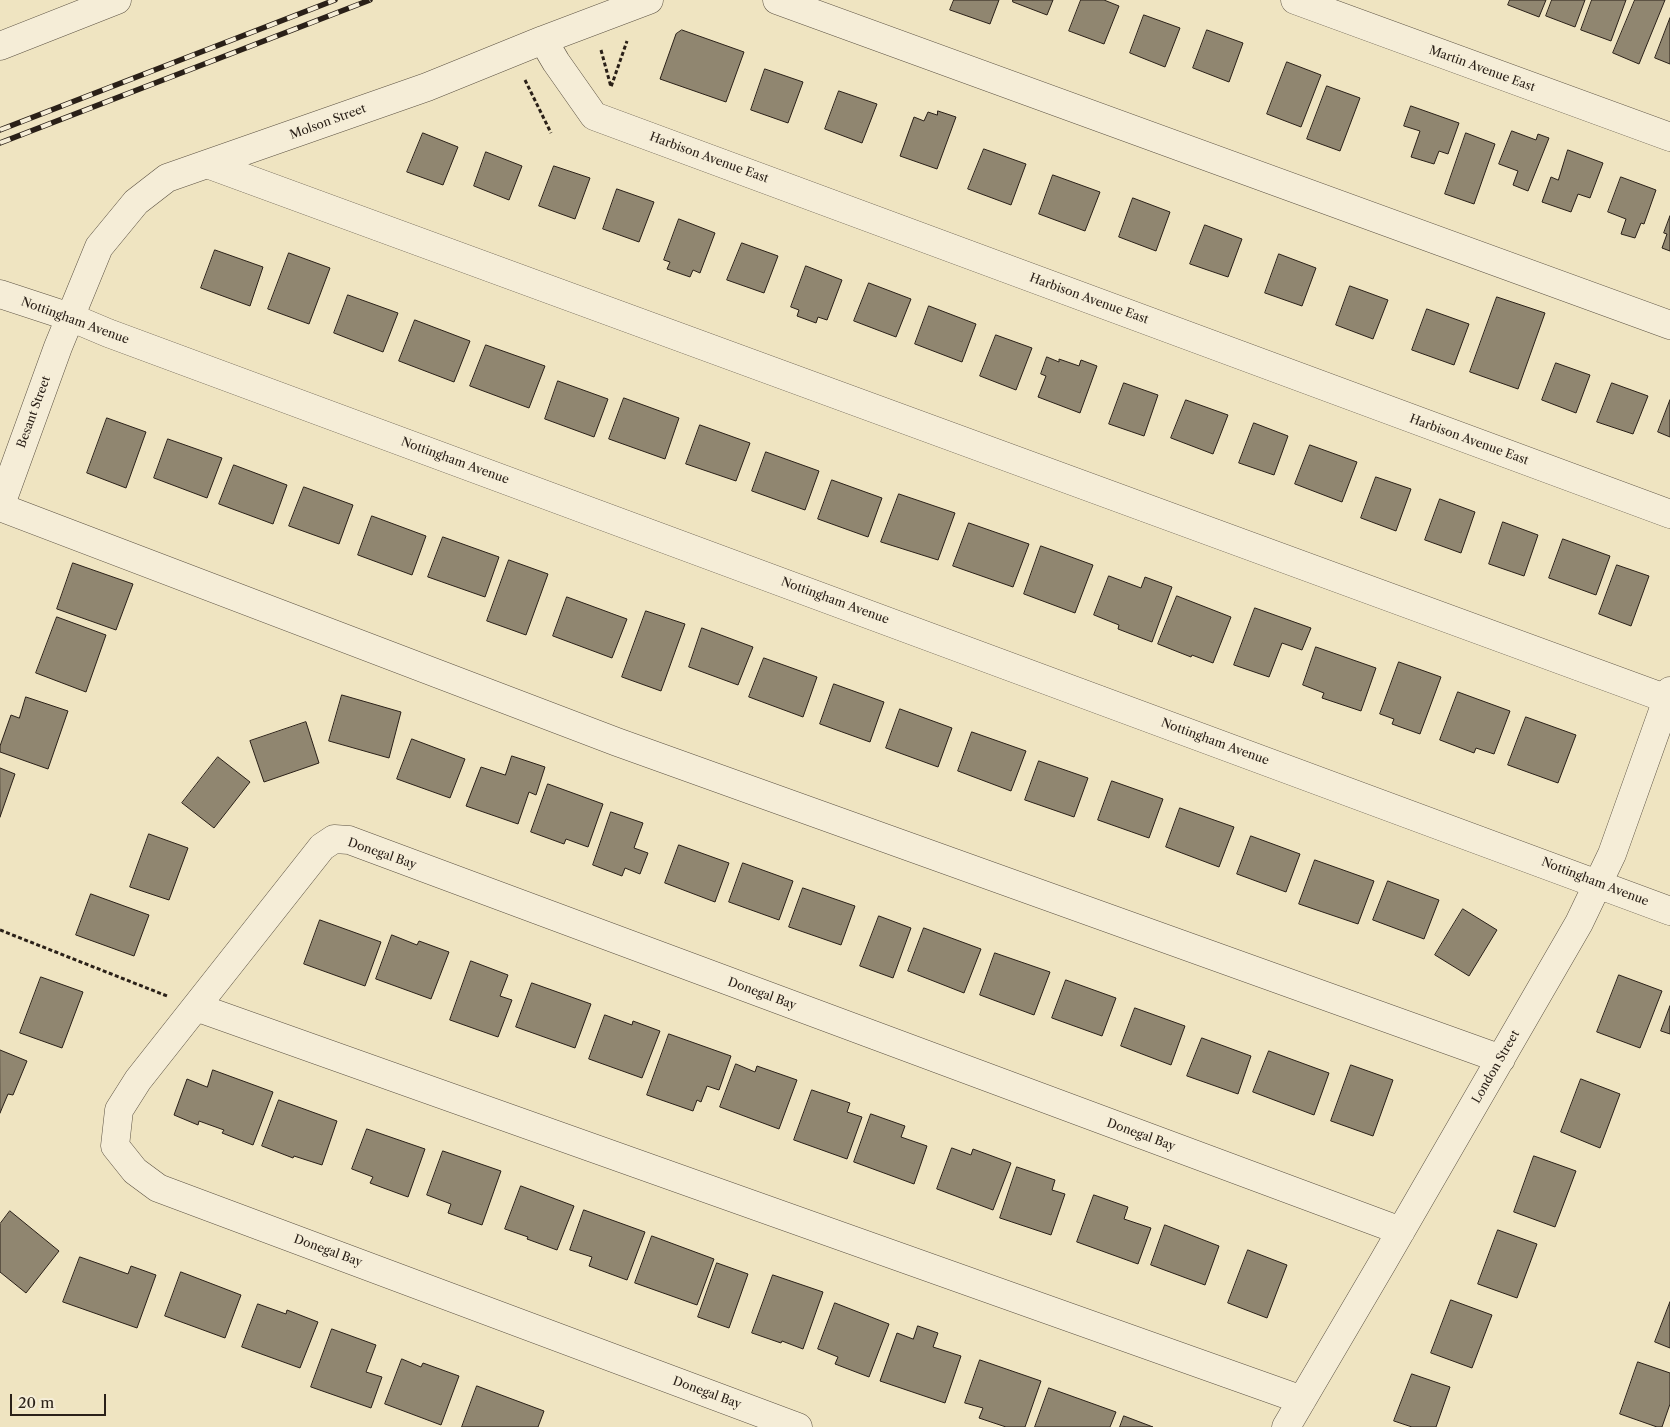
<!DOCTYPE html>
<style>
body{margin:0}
#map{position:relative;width:1670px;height:1427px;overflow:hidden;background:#efe4c1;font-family:"Libre Caslon Text",serif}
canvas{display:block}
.scale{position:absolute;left:10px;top:1394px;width:96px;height:22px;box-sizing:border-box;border:2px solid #2a2018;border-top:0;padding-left:6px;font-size:15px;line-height:18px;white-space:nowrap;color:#2a2018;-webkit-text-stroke:4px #f5edd7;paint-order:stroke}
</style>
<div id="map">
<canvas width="1670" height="1427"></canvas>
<div class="scale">20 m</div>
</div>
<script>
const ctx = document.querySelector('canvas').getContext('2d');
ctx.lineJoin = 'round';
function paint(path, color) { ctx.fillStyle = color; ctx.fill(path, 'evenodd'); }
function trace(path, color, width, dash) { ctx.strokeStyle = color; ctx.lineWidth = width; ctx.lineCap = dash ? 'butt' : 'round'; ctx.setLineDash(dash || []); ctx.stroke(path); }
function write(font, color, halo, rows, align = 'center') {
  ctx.font = font + ' "Libre Caslon Text",serif'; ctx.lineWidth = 5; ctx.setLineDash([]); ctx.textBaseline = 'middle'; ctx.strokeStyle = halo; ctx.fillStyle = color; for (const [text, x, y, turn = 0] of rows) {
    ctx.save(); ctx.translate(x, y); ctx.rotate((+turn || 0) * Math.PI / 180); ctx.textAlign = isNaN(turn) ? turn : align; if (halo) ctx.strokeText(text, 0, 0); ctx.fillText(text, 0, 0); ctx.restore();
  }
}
const building = new Path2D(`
 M 954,0 L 999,0 L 990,24 L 950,10 Z
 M 1013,0 L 1053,0 L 1047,15 L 1013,2 Z
 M 1081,0 L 1104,0 L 1119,6 L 1104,44 L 1069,31 Z
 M 1510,0 L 1546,0 L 1539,17 L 1508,5 Z
 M 1552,0 L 1585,0 L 1575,27 L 1546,16 Z
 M 1592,0 L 1626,0 L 1611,41 L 1581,30 Z
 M 1635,0 L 1665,0 L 1639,64 L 1613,53 Z
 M 1144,15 L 1180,28 L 1165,67 L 1130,53 Z
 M 1670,18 L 1670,64 L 1655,58 Z
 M 682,30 L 744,52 L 726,102 L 660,79 L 676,34 Z
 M 1207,30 L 1243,43 L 1229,82 L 1193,68 Z
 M 1287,62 L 1321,75 L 1301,127 L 1267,114 Z
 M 765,69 L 803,82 L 788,123 L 751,110 Z
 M 1327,86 L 1360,98 L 1340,151 L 1307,139 Z
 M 839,91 L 877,104 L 862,143 L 825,129 Z
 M 1411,106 L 1459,123 L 1448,154 L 1439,151 L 1434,164 L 1411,157 L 1420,131 L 1404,126 Z
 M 938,111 L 956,117 L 937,169 L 900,156 L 914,117 L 924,121 L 928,112 L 937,115 Z
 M 1512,131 L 1536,140 L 1538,134 L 1549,138 L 1528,191 L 1513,185 L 1518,171 L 1499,164 Z
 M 423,133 L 458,147 L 443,185 L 407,172 Z
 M 1466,133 L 1495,144 L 1474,204 L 1445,194 Z
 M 984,149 L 1026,164 L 1011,205 L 968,189 Z
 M 1568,150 L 1603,163 L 1590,198 L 1578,194 L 1571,212 L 1542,202 L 1551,177 L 1558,180 Z
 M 486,152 L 522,166 L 509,200 L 474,186 Z
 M 554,166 L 590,178 L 575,219 L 539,206 Z
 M 1053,175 L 1100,192 L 1085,231 L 1039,214 Z
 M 1621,177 L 1656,190 L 1644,224 L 1641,223 L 1635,238 L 1621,234 L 1626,219 L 1608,212 Z
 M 617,189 L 654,202 L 639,242 L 603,229 Z
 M 1133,198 L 1170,212 L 1156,251 L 1119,237 Z
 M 1670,216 L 1670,251 L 1662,248 L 1667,234 L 1664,233 Z
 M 679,219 L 715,233 L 700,273 L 693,270 L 690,277 L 667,269 L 670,262 L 664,260 Z
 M 1205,225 L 1242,239 L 1228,277 L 1190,264 Z
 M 742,243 L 778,256 L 764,293 L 727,280 Z
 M 215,250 L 263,267 L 250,306 L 201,288 Z
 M 289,253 L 330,268 L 309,324 L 268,309 Z
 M 1279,254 L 1316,268 L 1302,306 L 1265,293 Z
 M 806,266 L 842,280 L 827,320 L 818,317 L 816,323 L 797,316 L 799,310 L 791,307 Z
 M 869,283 L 911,299 L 896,337 L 854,321 Z
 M 1350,286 L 1388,300 L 1373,339 L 1336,325 Z
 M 348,295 L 398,313 L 383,352 L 334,333 Z
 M 1497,297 L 1545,313 L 1518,389 L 1470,372 Z
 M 929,306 L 976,324 L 962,362 L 915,344 Z
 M 1427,309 L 1469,324 L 1454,365 L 1412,350 Z
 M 415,320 L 470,341 L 454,382 L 399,361 Z
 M 996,335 L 1032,348 L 1016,390 L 980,376 Z
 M 486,345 L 545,366 L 529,408 L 470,386 Z
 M 1047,357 L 1059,362 L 1059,359 L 1079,366 L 1081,360 L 1097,366 L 1080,413 L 1038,397 L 1046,376 L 1041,374 Z
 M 1556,363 L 1590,375 L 1576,413 L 1542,400 Z
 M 558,381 L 608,399 L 594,437 L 545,419 Z
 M 1124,383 L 1158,395 L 1144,436 L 1109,424 Z
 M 1612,383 L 1648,396 L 1633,434 L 1597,422 Z
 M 624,398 L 679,418 L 665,459 L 609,439 Z
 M 1186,400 L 1228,415 L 1213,454 L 1171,438 Z
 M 1670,400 L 1670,437 L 1658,432 Z
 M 107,418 L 146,432 L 126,488 L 87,473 Z
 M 1254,423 L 1288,436 L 1274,475 L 1239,463 Z
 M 700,425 L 750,443 L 736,481 L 686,464 Z
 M 168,439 L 222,458 L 207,498 L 154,478 Z
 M 1310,445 L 1357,462 L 1342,502 L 1295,484 Z
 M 766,452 L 819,471 L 805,510 L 752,491 Z
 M 234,465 L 287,485 L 273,524 L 219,504 Z
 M 1376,477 L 1411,489 L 1396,531 L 1361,518 Z
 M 832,480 L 882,498 L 868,537 L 818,519 Z
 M 304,487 L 353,505 L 339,544 L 289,526 Z
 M 899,494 L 955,513 L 938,560 L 881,542 Z
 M 1440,499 L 1475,512 L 1461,553 L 1425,540 Z
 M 372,516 L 426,536 L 412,575 L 358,555 Z
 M 1503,522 L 1538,535 L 1524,576 L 1489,564 Z
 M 969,523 L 1029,544 L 1013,587 L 953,566 Z
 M 443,537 L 499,557 L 485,597 L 428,577 Z
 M 1563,539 L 1610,556 L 1596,595 L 1549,578 Z
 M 1041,546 L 1093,565 L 1075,613 L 1024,594 Z
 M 509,560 L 548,574 L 526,635 L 487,621 Z
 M 73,563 L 133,584 L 116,630 L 57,609 Z
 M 1617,565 L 1649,576 L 1631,626 L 1599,614 Z
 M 1109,576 L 1141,588 L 1145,577 L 1172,587 L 1152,642 L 1118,629 L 1119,625 L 1094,615 Z
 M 1177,596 L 1231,617 L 1213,663 L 1192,655 L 1191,657 L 1158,644 Z
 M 567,597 L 627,619 L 612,658 L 553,636 Z
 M 1255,608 L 1311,628 L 1302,650 L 1282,643 L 1269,677 L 1234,665 Z
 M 646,611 L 685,624 L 661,691 L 622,677 Z
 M 57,617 L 106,635 L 86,692 L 36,673 Z
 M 702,628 L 753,647 L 738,685 L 689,667 Z
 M 1316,647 L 1376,668 L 1361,711 L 1322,698 L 1324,693 L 1303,685 Z
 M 764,658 L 817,677 L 803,717 L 749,697 Z
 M 1399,662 L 1441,677 L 1420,734 L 1392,724 L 1394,719 L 1380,714 Z
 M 834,684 L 884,702 L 870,742 L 820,724 Z
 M 1458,692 L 1510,711 L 1494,754 L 1476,748 L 1474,753 L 1440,740 Z
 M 342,695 L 401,712 L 389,758 L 329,741 Z
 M 26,697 L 68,711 L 48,769 L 0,752 L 0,746 L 11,715 L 19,718 Z
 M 900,709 L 952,728 L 938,767 L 886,748 Z
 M 1526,717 L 1576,735 L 1558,783 L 1508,765 Z
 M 306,722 L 319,763 L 264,782 L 250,741 Z
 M 972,732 L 1026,751 L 1011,791 L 958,771 Z
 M 412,739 L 465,759 L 450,798 L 397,779 Z
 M 512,756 L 545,767 L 536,795 L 529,792 L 518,824 L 466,806 L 481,767 L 505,775 Z
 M 218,757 L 250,782 L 214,828 L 182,803 Z
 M 1039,761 L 1088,778 L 1074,817 L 1025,800 Z
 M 0,768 L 15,774 L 0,817 Z
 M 1112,781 L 1163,799 L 1149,838 L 1098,820 Z
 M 548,784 L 603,804 L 588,847 L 566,839 L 564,844 L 531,832 Z
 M 1180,808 L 1234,827 L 1219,867 L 1166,847 Z
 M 611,812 L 643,823 L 634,848 L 648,853 L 640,874 L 625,868 L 622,876 L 593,865 Z
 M 149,834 L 188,848 L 169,900 L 130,887 Z
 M 1251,836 L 1300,854 L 1286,892 L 1237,874 Z
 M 679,845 L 729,863 L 715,902 L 665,883 Z
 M 1315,860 L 1374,881 L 1358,924 L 1299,904 Z
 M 743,863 L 793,881 L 779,920 L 729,902 Z
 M 1388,881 L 1439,900 L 1424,939 L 1373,920 Z
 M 803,888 L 855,906 L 841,945 L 789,927 Z
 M 91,894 L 149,915 L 134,956 L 76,935 Z
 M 1463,909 L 1497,930 L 1469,976 L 1435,955 Z
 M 879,916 L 911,928 L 893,978 L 860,966 Z
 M 320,920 L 381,942 L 365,986 L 304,964 Z
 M 924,928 L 981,949 L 964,993 L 908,971 Z
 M 392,935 L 417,945 L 419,941 L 449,952 L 431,999 L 376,979 Z
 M 995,953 L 1050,972 L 1034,1015 L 980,995 Z
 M 471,961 L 508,975 L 500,996 L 512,1000 L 498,1037 L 450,1020 Z
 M 1619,975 L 1662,991 L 1640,1048 L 1597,1032 Z
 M 41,977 L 83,992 L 62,1048 L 20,1033 Z
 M 1066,980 L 1116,998 L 1102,1036 L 1052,1018 Z
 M 532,983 L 591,1004 L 575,1048 L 516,1027 Z
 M 1670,1006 L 1670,1034 L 1661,1031 Z
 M 1135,1008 L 1185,1026 L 1171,1065 L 1121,1046 Z
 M 605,1015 L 632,1025 L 633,1021 L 660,1031 L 642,1078 L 589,1059 Z
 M 669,1034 L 731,1056 L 719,1090 L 707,1086 L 701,1102 L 697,1100 L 693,1111 L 647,1095 Z
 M 1202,1038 L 1251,1056 L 1238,1094 L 1187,1076 Z
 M 0,1050 L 27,1061 L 13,1095 L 8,1094 L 0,1113 Z
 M 1269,1051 L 1329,1073 L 1314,1115 L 1253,1092 Z
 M 736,1064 L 755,1072 L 757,1066 L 797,1080 L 779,1129 L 720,1107 Z
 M 1351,1065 L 1393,1080 L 1373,1136 L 1331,1121 Z
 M 213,1070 L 273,1092 L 253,1145 L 222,1133 L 224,1130 L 199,1121 L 198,1125 L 174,1115 L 187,1079 L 207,1087 Z
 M 1581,1079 L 1620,1094 L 1600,1148 L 1561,1132 Z
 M 812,1090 L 850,1103 L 847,1112 L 862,1117 L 847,1159 L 794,1140 Z
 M 279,1100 L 337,1121 L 322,1165 L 294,1156 L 293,1158 L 262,1146 Z
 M 871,1114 L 905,1126 L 901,1137 L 927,1146 L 914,1184 L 854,1162 Z
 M 367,1129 L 425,1149 L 408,1197 L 370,1183 L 373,1177 L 352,1169 Z
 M 952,1148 L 971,1155 L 973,1149 L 1011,1163 L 993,1210 L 937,1189 Z
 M 443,1151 L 501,1171 L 482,1225 L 448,1213 L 451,1204 L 427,1195 Z
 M 1534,1156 L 1576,1171 L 1555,1227 L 1514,1212 Z
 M 1017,1167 L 1055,1180 L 1052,1190 L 1065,1194 L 1051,1235 L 1000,1218 Z
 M 521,1186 L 574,1206 L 557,1250 L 527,1239 L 528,1237 L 505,1229 Z
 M 1094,1195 L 1128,1207 L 1124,1219 L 1151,1228 L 1138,1264 L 1077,1242 Z
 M 584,1210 L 645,1232 L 627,1280 L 589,1266 L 592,1257 L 570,1250 Z
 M 10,1211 L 59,1251 L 26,1293 L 0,1272 L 0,1224 Z
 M 1165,1225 L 1219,1246 L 1205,1285 L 1151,1265 Z
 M 1498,1230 L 1537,1244 L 1517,1298 L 1478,1284 Z
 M 652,1236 L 714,1259 L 697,1305 L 635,1283 Z
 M 1248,1250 L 1287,1265 L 1267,1318 L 1228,1303 Z
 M 80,1257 L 128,1274 L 131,1266 L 156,1275 L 137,1328 L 63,1302 Z
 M 717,1263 L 748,1274 L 729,1328 L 698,1317 Z
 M 181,1272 L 241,1295 L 225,1338 L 165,1316 Z
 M 773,1275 L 823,1292 L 803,1349 L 782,1341 L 781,1343 L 752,1333 Z
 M 1451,1300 L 1492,1315 L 1472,1368 L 1431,1353 Z
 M 1670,1302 L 1670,1348 L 1655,1342 Z
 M 835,1303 L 889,1324 L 869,1377 L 835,1364 L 838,1357 L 818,1349 Z
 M 258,1304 L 286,1314 L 287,1310 L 318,1322 L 300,1368 L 242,1347 Z
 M 918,1326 L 938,1333 L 933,1347 L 961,1356 L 945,1403 L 880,1381 L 897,1333 L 913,1339 Z
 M 332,1329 L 376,1345 L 366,1372 L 382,1377 L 371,1408 L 311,1387 Z
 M 402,1359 L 421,1367 L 423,1363 L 459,1376 L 441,1425 L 385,1404 Z
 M 980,1360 L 1041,1381 L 1025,1427 L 1006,1427 L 979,1418 L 983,1408 L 965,1403 Z
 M 1638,1362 L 1670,1373 L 1670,1404 L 1662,1427 L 1657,1427 L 1620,1414 Z
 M 1412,1374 L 1450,1387 L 1436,1427 L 1412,1427 L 1394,1421 Z
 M 477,1386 L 544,1411 L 538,1427 L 462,1427 Z
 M 1049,1388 L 1116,1412 L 1110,1427 L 1035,1427 Z
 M 1124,1416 L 1153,1427 L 1120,1427 Z`);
paint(building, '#908670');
trace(building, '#2a2018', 1);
const minor = new Path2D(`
 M 777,0 L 1670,325
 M 1295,0 L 1670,137
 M 543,40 L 556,62 L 594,116 L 1670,514
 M 0,46 L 117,0
 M 207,164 L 1670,700
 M 0,294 L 70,317 L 108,333 L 1670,911
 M 0,507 L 617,742 L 1501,1059
 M 0,507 L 58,347 L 99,247 L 136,202 L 167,178 L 427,87 L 543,40 L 649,0
 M 196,1007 L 1302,1400
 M 798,1427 L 158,1188 L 135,1171 L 115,1146 L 119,1110 L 138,1080 L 322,847 L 334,839 L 349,840 L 1401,1231
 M 1286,1427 L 1383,1262 L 1579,923 L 1612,854 L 1670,691`);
trace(minor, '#5b5142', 29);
trace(new Path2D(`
 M 601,50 L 611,87 L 627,41
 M 525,80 L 551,133
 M 0,930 L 167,996`), '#2a2018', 3, [4, 2.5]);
trace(minor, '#f5edd7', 28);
const rail = new Path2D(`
 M 0,130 L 335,0
 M 0,143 L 370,0`);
trace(rail, '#2a2018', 5.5);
trace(rail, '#f5edd7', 4, [11]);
write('12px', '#2a2018', '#f5edd7', [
 ["Martin Avenue East",1482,69,20],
 ["Molson Street",328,122,-20],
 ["Harbison Avenue East",709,158,20],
 ["Harbison Avenue East",1089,299,20],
 ["Nottingham Avenue",75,321,20],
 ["Besant Street",34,412,-70],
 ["Harbison Avenue East",1469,440,20],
 ["Nottingham Avenue",455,461,20],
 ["Nottingham Avenue",835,601,20],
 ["Nottingham Avenue",1215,742,20],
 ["Donegal Bay",382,854,19],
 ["Nottingham Avenue",1595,882,21],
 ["Donegal Bay",762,994,20],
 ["London Street",1496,1067,-60],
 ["Donegal Bay",1141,1135,20],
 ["Donegal Bay",328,1251,20],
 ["Donegal Bay",707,1393,20]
]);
</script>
